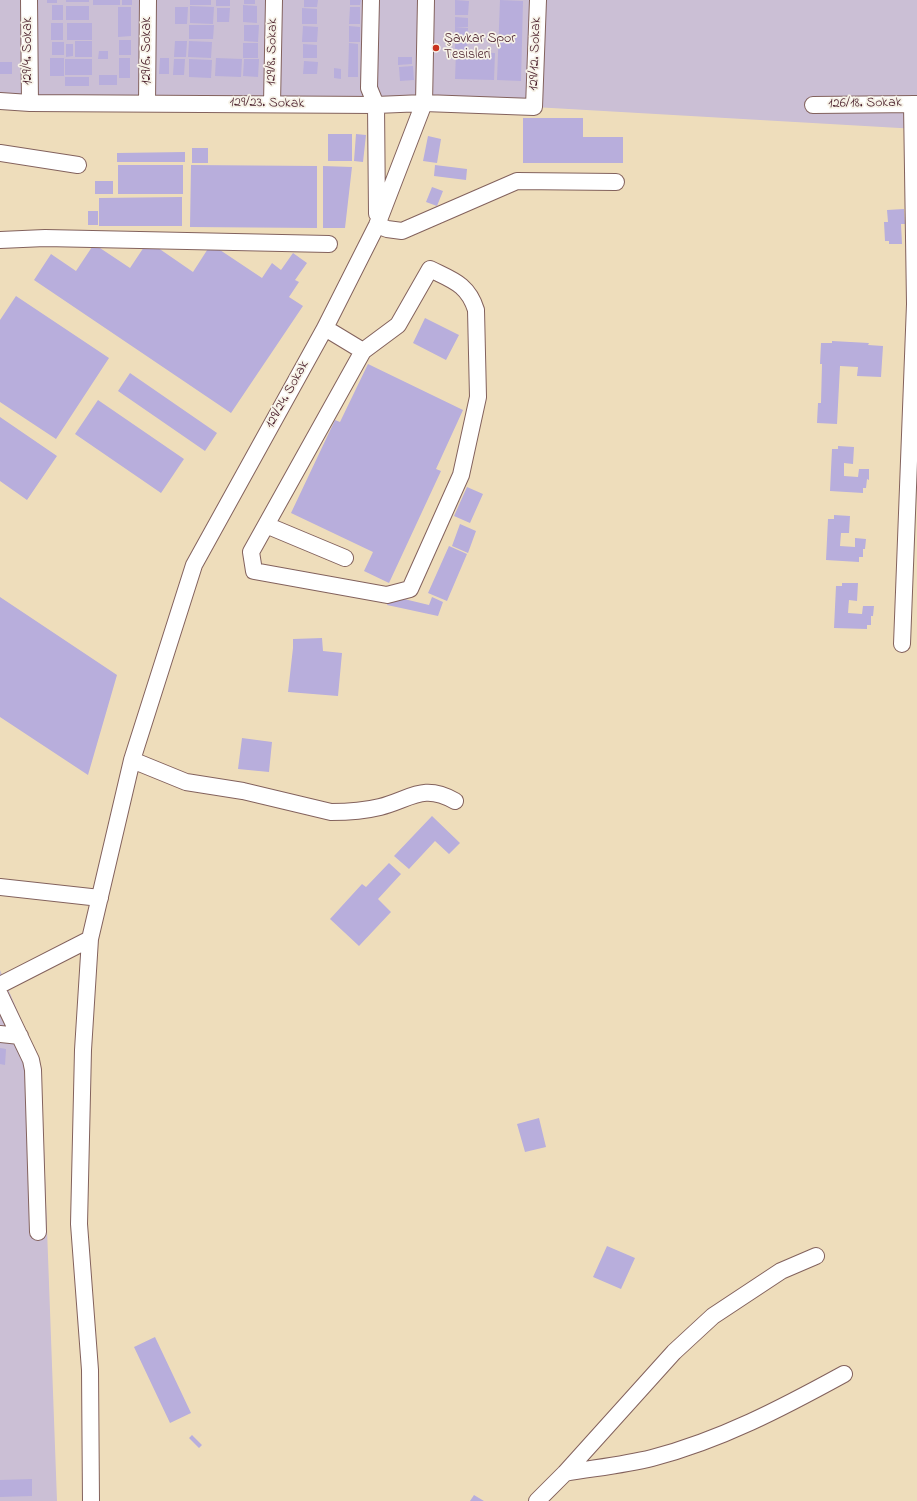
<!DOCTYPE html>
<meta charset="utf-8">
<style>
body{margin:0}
canvas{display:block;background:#edb}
</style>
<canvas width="917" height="1501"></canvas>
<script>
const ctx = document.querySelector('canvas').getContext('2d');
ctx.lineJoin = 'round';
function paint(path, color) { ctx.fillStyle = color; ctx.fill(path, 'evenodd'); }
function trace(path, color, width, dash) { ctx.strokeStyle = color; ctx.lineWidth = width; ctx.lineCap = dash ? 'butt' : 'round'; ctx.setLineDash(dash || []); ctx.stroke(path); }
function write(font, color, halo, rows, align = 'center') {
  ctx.font = font + ' "Indie Flower",sans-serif'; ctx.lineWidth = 3.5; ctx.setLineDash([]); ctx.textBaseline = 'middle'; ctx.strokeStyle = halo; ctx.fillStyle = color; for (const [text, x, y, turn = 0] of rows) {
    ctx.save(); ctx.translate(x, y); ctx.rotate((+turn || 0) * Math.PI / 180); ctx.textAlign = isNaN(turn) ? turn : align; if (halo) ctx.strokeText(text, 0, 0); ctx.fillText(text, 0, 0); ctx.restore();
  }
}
paint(new Path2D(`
 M 0,0 L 917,0 L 917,129 L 534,107 L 0,97 Z
 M 0,970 L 41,1066 L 57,1501 L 0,1501 Z`), '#cbbfd5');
paint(new Path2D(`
 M 47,0 L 57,0 L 57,3 L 47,3 Z
 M 66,0 L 89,0 L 89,2 L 66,2 Z
 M 93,0 L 120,0 L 120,5 L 93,5 Z
 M 122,0 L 132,0 L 132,5 L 122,5 Z
 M 190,0 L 211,0 L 211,5 L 190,5 Z
 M 216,0 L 230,0 L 230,6 L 216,6 Z
 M 244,0 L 255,0 L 255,4 L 244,4 Z
 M 304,0 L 318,0 L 317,7 L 304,7 Z
 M 350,0 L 361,0 L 360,5 L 350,5 Z
 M 455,0 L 469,1 L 468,15 L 455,15 Z
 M 500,0 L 523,1 L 521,81 L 497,80 Z
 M 52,5 L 63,5 L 63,20 L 52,20 Z
 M 243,5 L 257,6 L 257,23 L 243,22 Z
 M 66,6 L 89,6 L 89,20 L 66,20 Z
 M 190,6 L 214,7 L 213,24 L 190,23 Z
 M 118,7 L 131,7 L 131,36 L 118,37 Z
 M 175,7 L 188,7 L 187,24 L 175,24 Z
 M 350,7 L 360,7 L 360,24 L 349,24 Z
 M 217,8 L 230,8 L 229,22 L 217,22 Z
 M 302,8 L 317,9 L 317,24 L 302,24 Z
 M 455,17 L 468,18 L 468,27 L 455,27 Z
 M 51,23 L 63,23 L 63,40 L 51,40 Z
 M 67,23 L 92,23 L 92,40 L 67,40 Z
 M 189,25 L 214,25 L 213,39 L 189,39 Z
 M 244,25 L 259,25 L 258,42 L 244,41 Z
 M 303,26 L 318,27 L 317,42 L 302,42 Z
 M 349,26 L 360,27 L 360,42 L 349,42 Z
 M 455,27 L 468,28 L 467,50 L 455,49 Z
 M 119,40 L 131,40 L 131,55 L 119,55 Z
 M 75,41 L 92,41 L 92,57 L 75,57 Z
 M 175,41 L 187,41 L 186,57 L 174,57 Z
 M 189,41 L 212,42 L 211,58 L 188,57 Z
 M 52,42 L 64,42 L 64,55 L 52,55 Z
 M 243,43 L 258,43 L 258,58 L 243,58 Z
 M 349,43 L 358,44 L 358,77 L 348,77 Z
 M 66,44 L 73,44 L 73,56 L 66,57 Z
 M 303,44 L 317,45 L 317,58 L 303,58 Z
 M 99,51 L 108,51 L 108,59 L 98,59 Z
 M 456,52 L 495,53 L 494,80 L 455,79 Z
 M 398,57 L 412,57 L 412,64 L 398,65 Z
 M 50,58 L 64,58 L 64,76 L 50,76 Z
 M 119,58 L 130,58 L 130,78 L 119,78 Z
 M 160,58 L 169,58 L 169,74 L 159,74 Z
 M 216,58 L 242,59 L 241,77 L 215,76 Z
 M 65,59 L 92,59 L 92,75 L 65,75 Z
 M 174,59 L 185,59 L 184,75 L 173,75 Z
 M 189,59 L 212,60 L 211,78 L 189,77 Z
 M 244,59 L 259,59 L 258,77 L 243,76 Z
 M 304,61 L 318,62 L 317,74 L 303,74 Z
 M 0,62 L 12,62 L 12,74 L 0,74 Z
 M 413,66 L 414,80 L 400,81 L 399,67 Z
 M 334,68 L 341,69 L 341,79 L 334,78 Z
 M 99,75 L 117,75 L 117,85 L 99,85 Z
 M 65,77 L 89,77 L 89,86 L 65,86 Z
 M 523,118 L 583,118 L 583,137 L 623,137 L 623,163 L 523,163 Z
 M 328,134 L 352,134 L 352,161 L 328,161 Z
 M 356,134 L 366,135 L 363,162 L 354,161 Z
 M 428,136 L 441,139 L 437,163 L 423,161 Z
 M 192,148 L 208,148 L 208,163 L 192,163 Z
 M 185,152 L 185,162 L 117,162 L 117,153 Z
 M 118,165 L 183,165 L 183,194 L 118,194 Z
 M 191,165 L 317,166 L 317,228 L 190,227 Z
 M 435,165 L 467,169 L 466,180 L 434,176 Z
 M 323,166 L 352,167 L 345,228 L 323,228 Z
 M 95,181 L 113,181 L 113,194 L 95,194 Z
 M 432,187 L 443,191 L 437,206 L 426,202 Z
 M 182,197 L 182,226 L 99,226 L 99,198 Z
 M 904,209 L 905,224 L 901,224 L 902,244 L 889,244 L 889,241 L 885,241 L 884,222 L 888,222 L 887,210 Z
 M 88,211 L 98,211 L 98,225 L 88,225 Z
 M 148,241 L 193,272 L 211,244 L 262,278 L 272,263 L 281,270 L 293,253 L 307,263 L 295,280 L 299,282 L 289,297 L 303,306 L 231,413 L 34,280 L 51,254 L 76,271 L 94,244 L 130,268 Z
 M 16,296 L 109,358 L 56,439 L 0,402 L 0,320 Z
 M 425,318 L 459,335 L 446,360 L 413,343 Z
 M 832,341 L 869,343 L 868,345 L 883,346 L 881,377 L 857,376 L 858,367 L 840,366 L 837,424 L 817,423 L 818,403 L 821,403 L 822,364 L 820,364 L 821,343 L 832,343 Z
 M 368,364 L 463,410 L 436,469 L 441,471 L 389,583 L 364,571 L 373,552 L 291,513 L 335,420 L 340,422 Z
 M 130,373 L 217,433 L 205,451 L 118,391 Z
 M 98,400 L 184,459 L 161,493 L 75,434 Z
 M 0,417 L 57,456 L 27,500 L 0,481 Z
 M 838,446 L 854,447 L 853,464 L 844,463 L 844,476 L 858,477 L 859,469 L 869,469 L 869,480 L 867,479 L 866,488 L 863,488 L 863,493 L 830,491 L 832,449 L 838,449 Z
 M 467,487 L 483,494 L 470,523 L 454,516 Z
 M 834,515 L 850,516 L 849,533 L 841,533 L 840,546 L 855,547 L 855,538 L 866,539 L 865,549 L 863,549 L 863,557 L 859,557 L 859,562 L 826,560 L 828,519 L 834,519 Z
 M 460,524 L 476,531 L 468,553 L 452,546 Z
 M 449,546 L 467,554 L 447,601 L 428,593 Z
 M 842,583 L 858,583 L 857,601 L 849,600 L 848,613 L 862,614 L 863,606 L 874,606 L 873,616 L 871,616 L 871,625 L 867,625 L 867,629 L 834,628 L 836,586 L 842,586 Z
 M 0,597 L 117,675 L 88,775 L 0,717 Z
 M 432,597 L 443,602 L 438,616 L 387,605 L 389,599 L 400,598 L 429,605 Z
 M 322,638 L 323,651 L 342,653 L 338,696 L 288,692 L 293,648 L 293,639 Z
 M 242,738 L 272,742 L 269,772 L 238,769 Z
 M 432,816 L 460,843 L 449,854 L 435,841 L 409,869 L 394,856 Z
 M 389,863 L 401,874 L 378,899 L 391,912 L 359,946 L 330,919 L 362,884 L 366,887 Z
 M 0,1048 L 6,1049 L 5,1065 L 0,1064 Z
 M 539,1118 L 546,1147 L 525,1152 L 517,1124 Z
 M 607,1246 L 635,1258 L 621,1289 L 593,1277 Z
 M 155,1337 L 191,1413 L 170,1423 L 134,1347 Z
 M 192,1435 L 202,1445 L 199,1448 L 189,1438 Z
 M 32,1479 L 32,1496 L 0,1497 L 0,1480 Z
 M 474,1495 L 484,1501 L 470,1501 Z`), '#b8aedc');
const minor = new Path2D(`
 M 29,0 L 30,103
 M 371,0 L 369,88 L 376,105 L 377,214
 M 0,101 L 30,103 L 376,105 L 424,103 L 534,107 L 538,0
 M 147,103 L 148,0
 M 272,104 L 274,0
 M 813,105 L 917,104
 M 0,153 L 78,165
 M 377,225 L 387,229 L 402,231 L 517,181 L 616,182
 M 0,240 L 45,238 L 329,244
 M 430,269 C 452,280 468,284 476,310 L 478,397 L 461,475 L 410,589 L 387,595 L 254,571 L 251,552 L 363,351 L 398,325 Z
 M 325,328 L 363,351
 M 266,525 L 345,558
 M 902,644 L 915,304 L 912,104
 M 132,760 L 186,782 L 243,791 L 331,812 C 348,812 364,811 380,807 C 411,799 423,783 455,801
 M 0,887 L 100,898
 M 0,985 L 90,939
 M 0,995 L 31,1060 L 33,1070 L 38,1232
 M 0,1034 L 20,1036
 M 565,1473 C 594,1468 624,1465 652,1458 C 721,1440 782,1408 844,1374
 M 91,1501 L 90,1370 L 79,1224 L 83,1050 L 90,939 L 132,760 L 194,565 L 325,328 L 377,225 L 424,103 L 426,0
 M 537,1501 L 565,1473 L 674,1352 L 713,1316 L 781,1271 L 816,1256`);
trace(minor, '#83625d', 18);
trace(minor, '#fff', 16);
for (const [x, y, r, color] of [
 [436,48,4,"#c8321e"]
]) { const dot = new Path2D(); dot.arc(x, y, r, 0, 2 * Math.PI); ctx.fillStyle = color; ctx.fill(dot); trace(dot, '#f7f3e8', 1.5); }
write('14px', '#4a1f2b', '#f7f3e8', [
 ["Şavkar Spor",444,40],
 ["Tesisleri",444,56]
], 'left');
write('14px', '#4a1f2b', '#f7f3e8', [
 ["129/4. Sokak",29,51,-90],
 ["129/6. Sokak",148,51,-90],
 ["129/8. Sokak",273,52,-89],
 ["129/12. Sokak",536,54,-88],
 ["129/23. Sokak",267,104,1],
 ["126/18. Sokak",865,104,-1],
 ["129/24. Sokak",288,395,-61]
]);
</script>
